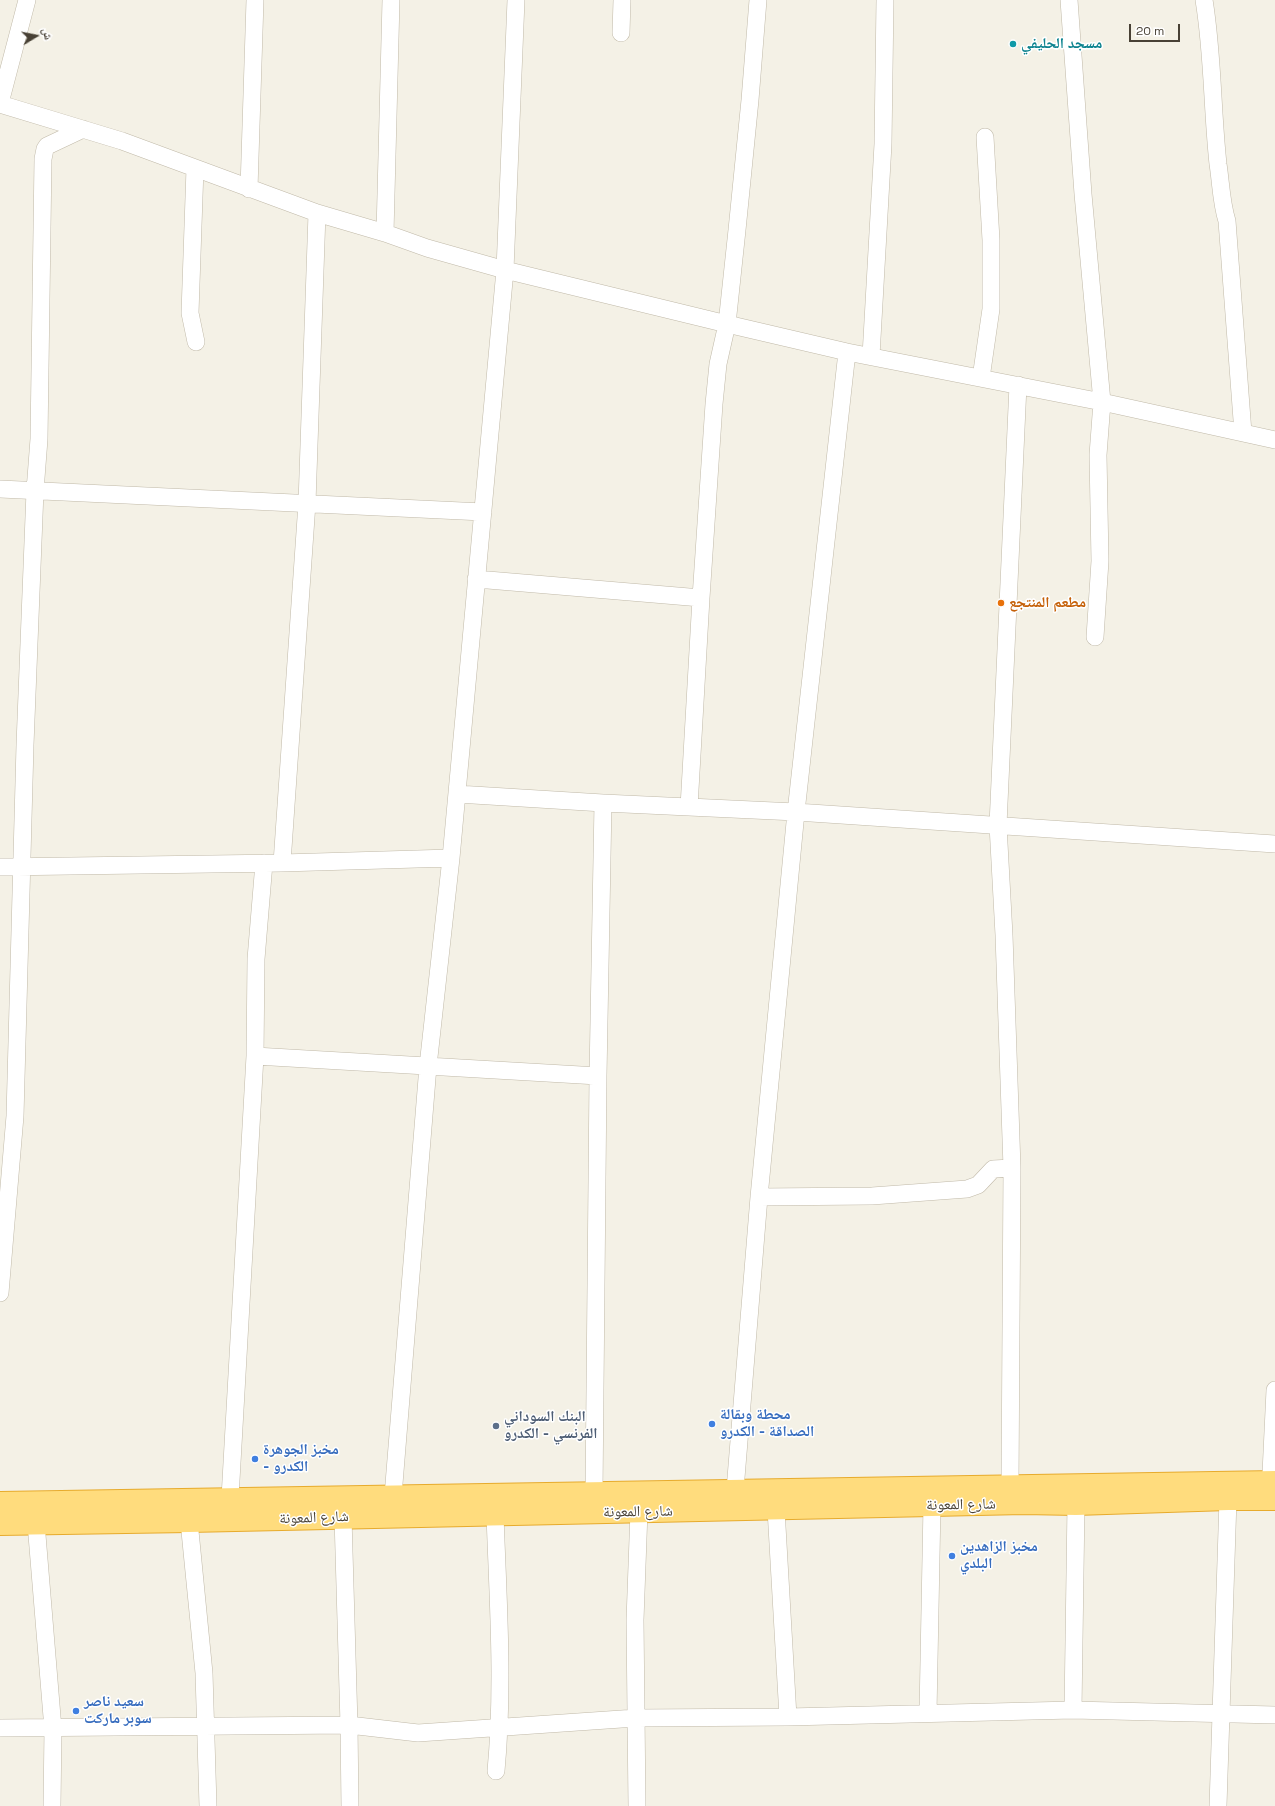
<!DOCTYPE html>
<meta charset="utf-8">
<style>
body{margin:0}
#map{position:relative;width:1275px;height:1806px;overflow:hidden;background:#f4f1e6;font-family:"Space Grotesk","Noto Naskh Arabic",sans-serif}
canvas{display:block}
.north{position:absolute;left:16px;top:16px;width:40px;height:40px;-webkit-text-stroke:3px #fff;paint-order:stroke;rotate:80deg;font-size:11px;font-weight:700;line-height:16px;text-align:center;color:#484135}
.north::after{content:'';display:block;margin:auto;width:14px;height:18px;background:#484135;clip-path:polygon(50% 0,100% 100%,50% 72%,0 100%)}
.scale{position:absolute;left:1129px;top:24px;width:51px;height:18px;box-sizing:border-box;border:2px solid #484135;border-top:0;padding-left:5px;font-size:12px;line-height:14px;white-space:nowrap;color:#484135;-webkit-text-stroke:3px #fff;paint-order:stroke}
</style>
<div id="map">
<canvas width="1275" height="1806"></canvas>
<div class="north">ش</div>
<div class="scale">20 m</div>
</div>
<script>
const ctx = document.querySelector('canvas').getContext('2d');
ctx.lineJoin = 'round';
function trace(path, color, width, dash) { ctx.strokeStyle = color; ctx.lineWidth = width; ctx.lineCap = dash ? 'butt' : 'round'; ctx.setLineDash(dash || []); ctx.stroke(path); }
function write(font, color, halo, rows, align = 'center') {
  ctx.font = font + ' "Space Grotesk","Noto Naskh Arabic",sans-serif'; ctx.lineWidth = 3; ctx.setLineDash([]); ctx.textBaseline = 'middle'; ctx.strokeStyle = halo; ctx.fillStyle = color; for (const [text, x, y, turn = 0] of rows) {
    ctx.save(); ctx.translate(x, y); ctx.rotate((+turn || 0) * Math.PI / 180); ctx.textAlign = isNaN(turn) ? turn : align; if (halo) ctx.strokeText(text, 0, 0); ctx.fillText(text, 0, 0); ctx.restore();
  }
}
const minor = new Path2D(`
 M 1069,0 L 1083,194 L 1102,402 L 1098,455 L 1100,561 L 1095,637
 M 1204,0 C 1213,54 1212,109 1218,164 C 1221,183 1221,202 1227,221 L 1243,433
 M 621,33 L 622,0
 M 0,103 L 27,0
 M 0,104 L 122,141 L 317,213 L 385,233 L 427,248 L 505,270 L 727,324 L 847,352 L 1102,402 L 1275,440
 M 195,168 L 190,313 L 196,342
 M 249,189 L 255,0
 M 385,233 L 391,0
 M 871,356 L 883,144 L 885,0
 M 981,378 L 991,309 L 991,240 L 985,137
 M 0,489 L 483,512
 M 476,579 L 701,598
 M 457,794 L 603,803 L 796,812 L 1275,844
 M 689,807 L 701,598 L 714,404 L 718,364 L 727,324 L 737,230 L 750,100 L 758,0
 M 282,863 L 307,503 L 317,213
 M 0,867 L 282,863 L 451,858
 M 255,1056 L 598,1076
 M 759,1197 L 872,1196 L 967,1189 L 978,1185 L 993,1169 L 1012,1168
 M 0,1293 L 15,1116 L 25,745 L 35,491 L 39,439 L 43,159 L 45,149 L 47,146 L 83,129
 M 1010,1485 L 1012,1168 L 1004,935 L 998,825 L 1018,385
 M 735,1490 L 759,1197 L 796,812 L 847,352
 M 594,1493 L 598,1076 L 603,803
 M 1270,1494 L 1275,1390
 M 393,1496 L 428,1066 L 451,858 L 505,270 L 516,0
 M 230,1498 L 255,1056 L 256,959 L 264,863
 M 776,1509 L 788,1717
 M 495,1515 C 498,1600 504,1686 496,1771
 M 343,1517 L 349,1725 L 350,1806
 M 189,1521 L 204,1673 L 208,1806
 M 36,1523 L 53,1729 L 52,1806
 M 1073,1710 L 1076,1504
 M 928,1713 L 932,1505
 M 0,1728 L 349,1725 L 418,1733 L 636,1718 L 788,1717 L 1073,1710 L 1275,1715
 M 637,1806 L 635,1620 L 639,1511
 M 1218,1806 L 1228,1499`);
const trunk = new Path2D(`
 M 0,1503 L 1275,1482
 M 0,1524 L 189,1521 L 1024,1503 L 1076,1504 L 1228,1499 L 1275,1499`);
trace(minor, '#c0b9a8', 18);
trace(trunk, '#e7ab2d', 24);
trace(minor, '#fff', 17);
trace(trunk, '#ffdc7d', 22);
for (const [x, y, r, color] of [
 [1013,44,4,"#0f9aa8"],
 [1001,603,4,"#e8710a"],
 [712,1424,4,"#3f7fe0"],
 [496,1426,4,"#5c6f8a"],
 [255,1459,4,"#3f7fe0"],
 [952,1556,4,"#3f7fe0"],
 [76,1711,4,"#3f7fe0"]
]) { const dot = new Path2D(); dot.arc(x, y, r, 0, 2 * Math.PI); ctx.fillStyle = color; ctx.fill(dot); trace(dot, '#fff', 1.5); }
write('bold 15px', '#0d838f', '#fff', [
 ["مسجد الحليفي",1021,44]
], 'left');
write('bold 15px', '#c56008', '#fff', [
 ["مطعم المنتجع",1009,603]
], 'left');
write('bold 15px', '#366cbe', '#fff', [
 ["محطة وبقالة",720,1415],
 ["الصداقة - الكدرو",720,1432],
 ["مخبز الجوهرة",263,1450],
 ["- الكدرو",263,1467],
 ["مخبز الزاهدين",960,1547],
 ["البلدي",960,1564],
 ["سعيد ناصر",84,1702],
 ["سوبر ماركت",84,1719]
], 'left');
write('bold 15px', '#4e5e75', '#fff', [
 ["البنك السوداني",504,1417],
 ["الفرنسي - الكدرو",504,1434]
], 'left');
write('15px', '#484135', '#fff', [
 ["شارع المعونة",961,1505,-1],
 ["شارع المعونة",638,1512,-1],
 ["شارع المعونة",314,1518,-2]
]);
</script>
